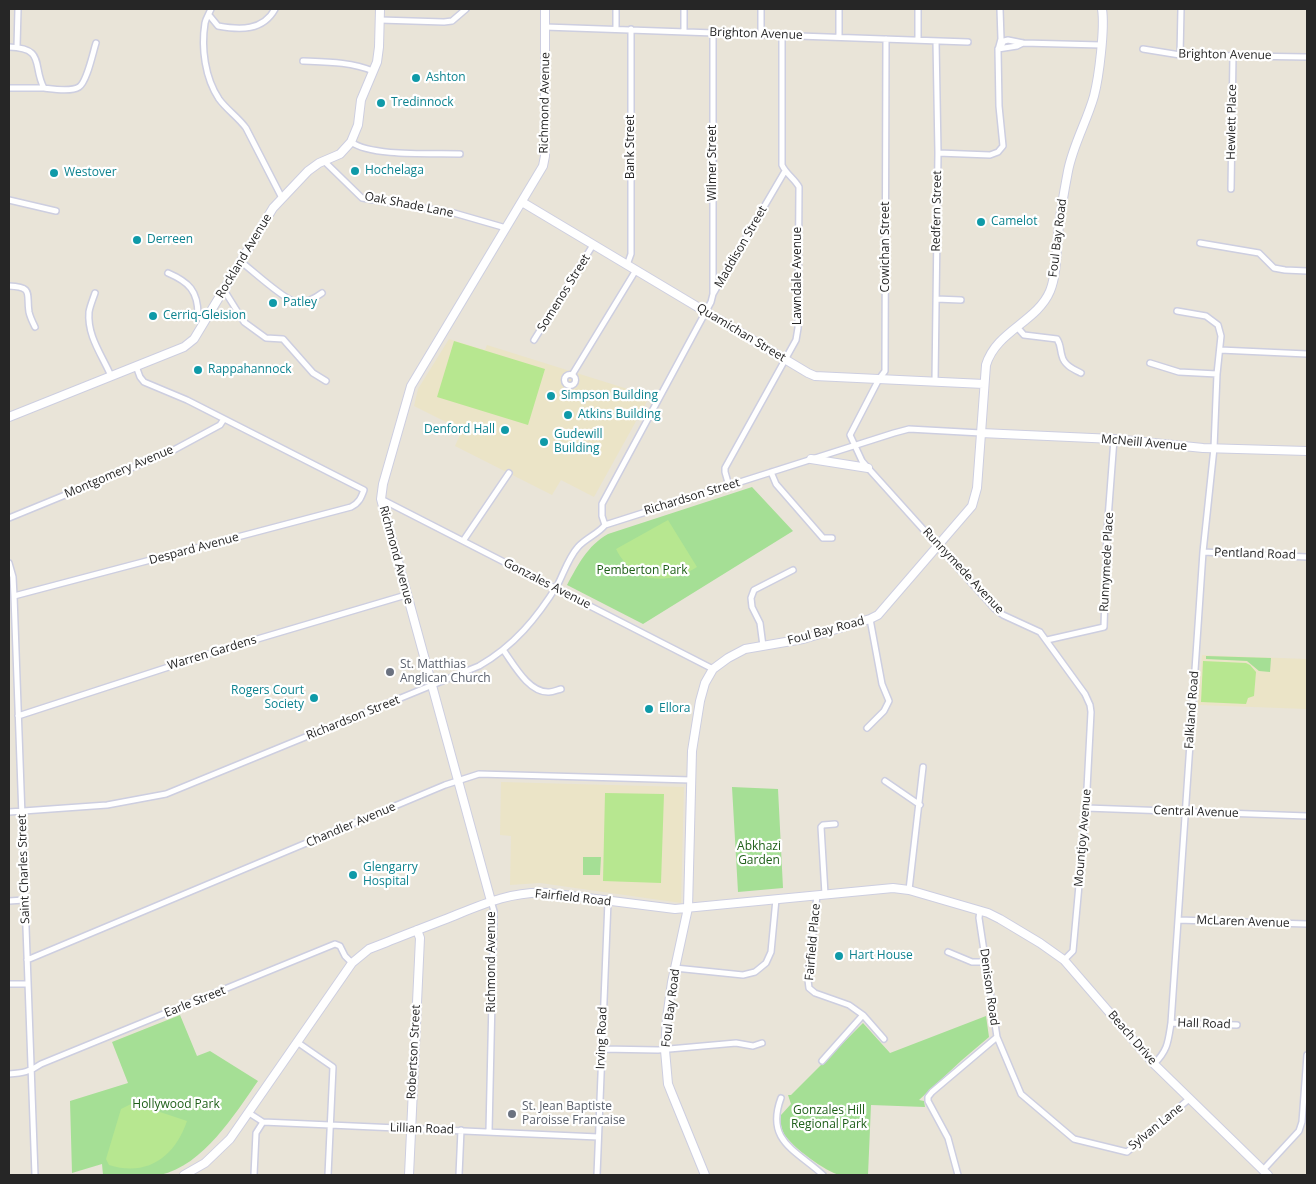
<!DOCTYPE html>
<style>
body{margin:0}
#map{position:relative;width:1316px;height:1184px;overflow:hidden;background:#e9e4d8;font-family:"Open Sans",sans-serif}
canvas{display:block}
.frame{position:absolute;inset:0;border:10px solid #262626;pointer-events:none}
</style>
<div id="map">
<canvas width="1316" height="1184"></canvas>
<div class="frame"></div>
</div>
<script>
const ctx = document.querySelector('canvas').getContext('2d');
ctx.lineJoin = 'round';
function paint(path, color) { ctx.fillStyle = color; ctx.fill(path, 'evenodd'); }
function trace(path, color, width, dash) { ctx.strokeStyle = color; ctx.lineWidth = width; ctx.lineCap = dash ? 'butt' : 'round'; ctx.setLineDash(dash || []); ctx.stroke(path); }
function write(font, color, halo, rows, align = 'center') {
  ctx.font = font + ' "Open Sans",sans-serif'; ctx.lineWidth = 4.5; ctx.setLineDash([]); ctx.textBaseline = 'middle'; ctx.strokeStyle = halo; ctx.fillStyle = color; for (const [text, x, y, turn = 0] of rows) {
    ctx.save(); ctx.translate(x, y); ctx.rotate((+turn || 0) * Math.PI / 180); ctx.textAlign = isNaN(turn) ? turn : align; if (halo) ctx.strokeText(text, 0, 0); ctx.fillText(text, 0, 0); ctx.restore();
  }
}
paint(new Path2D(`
 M 449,339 L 485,350 L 487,345 L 650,396 L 594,497 L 561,480 L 552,495 L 455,446 L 462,430 L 414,406 L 418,389 Z
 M 1202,655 L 1307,659 L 1307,709 L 1198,705 Z
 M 501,782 L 684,787 L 681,903 L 540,883 L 510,885 L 511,836 L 500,835 Z`), '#ebe4c7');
paint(new Path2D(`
 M 752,487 L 793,531 L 643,624 L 567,585 C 578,565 587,546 608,534 Z
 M 1206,656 L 1271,658 L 1270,672 L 1259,671 L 1247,661 L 1206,659 Z
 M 732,787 L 778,789 L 783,888 L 738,892 Z
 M 583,857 L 601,857 L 600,875 L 583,875 Z
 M 180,1015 L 197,1056 L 210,1051 L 258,1081 C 234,1115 204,1165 160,1175 C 147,1178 118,1175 103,1175 L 102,1164 L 72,1173 L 70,1101 L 128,1083 L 112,1042 Z
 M 986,1016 L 989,1037 L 962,1060 L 919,1100 L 924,1101 L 925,1107 L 871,1105 L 868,1175 C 859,1175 849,1177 840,1175 C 826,1172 792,1147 784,1134 C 781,1128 780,1122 781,1115 L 791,1104 L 788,1095 L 791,1095 L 863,1023 L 890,1053 Z`), '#a5df95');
paint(new Path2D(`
 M 454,341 L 545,369 L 528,425 L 437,397 Z
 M 668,520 L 697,567 C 667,586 633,583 616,549 Z
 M 1203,661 L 1246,663 L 1250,665 L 1256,672 L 1254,696 L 1248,698 L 1246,704 L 1201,702 Z
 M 605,793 L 664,794 L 661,883 L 603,881 Z
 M 133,1103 L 187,1121 C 175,1157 147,1177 109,1165 L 106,1159 L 121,1109 Z`), '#b7e790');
const street = new Path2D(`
 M 211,9 C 209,14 206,18 205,23 C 201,48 205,78 219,99 C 227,110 238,117 246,128 L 282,198
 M 209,15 L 218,26 C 240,30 263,31 275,9
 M 380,20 L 444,22 L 452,21 L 466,9
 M 545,27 L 968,42
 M 616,29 L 616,9
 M 684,31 L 684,9
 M 761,34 L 761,9
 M 839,37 L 839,9
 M 886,39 L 885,371 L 879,379 L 850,435 L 862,461 L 868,468 L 995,609 L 1003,615 L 1040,632 L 1085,694 L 1090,705 L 1091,712 L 1086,808 L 1073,951 L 1064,960
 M 918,40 L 918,9
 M 9,47 C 46,48 32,66 44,88 C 53,89 71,92 79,87 C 87,82 93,52 96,43
 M 17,47 L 18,9
 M 1000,47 L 1004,41 L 1008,40 L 1023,43 L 1101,45
 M 998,49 L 1017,46 L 1023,43
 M 1143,49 L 1180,55 L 1307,57
 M 1180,55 L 1181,9
 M 303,61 C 328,62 351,62 373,71
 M 9,88 L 44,88
 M 351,142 C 372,157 433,153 460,154
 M 938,153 L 990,155 L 998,152 L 1003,146 L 999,106 L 998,50 L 1001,39 L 1000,9
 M 324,161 L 362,198 L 454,213 L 506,228
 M 1231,189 L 1233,55
 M 9,200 L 56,211
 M 1200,243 L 1259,253 L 1274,268 L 1285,270 L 1307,271
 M 240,261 C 252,270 281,297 293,301 C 304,305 314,299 322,293
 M 627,265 L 631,254 L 631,29
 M 168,273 C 189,282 198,291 198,315 L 205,322
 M 9,286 C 34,287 26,294 29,312 C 30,317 33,323 35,327
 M 224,290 L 244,322 L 266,338 L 283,339 L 313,373 L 326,381
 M 95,293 C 93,299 90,306 89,312 C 87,336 102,355 111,376
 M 713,294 L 713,32
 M 936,299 L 961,300
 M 1017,327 L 1024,335 L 1057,339 C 1061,345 1060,350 1062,356 C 1064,365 1073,369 1081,373
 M 534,340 L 593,245
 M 1220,350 L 1307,354
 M 1150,363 L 1179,372 L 1217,374
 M564.5 380a5.5 5.5 0 1 1 11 0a5.5 5.5 0 1 1-11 0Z
 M 572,375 L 636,270
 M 935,381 L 938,153 L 936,41
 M 771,472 L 776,484 L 823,538 L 832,538
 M 729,486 L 725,472 L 725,468 L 796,340 L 798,328 L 799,187 C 795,179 786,174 782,165 L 782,35
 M 381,499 L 713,669
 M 9,518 L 170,452 L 220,425 L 224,419
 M 605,525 L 602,516 L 602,504 L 711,302 L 713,294 L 785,171
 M 463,541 L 509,473
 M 1203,552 L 1307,557
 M 9,563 L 13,577 L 14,596 L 35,1175
 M 14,596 L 351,507 C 359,503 361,498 364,490 L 187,400 L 144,382 L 140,377 L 136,366
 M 1047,640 L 1104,627 L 1107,532 L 1114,439
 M 763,646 L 760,623 L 752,607 L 751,598 L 754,590 L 793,570
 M 504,651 C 514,665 529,693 549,692 C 553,692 557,690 561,689
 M 18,716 L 227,648 L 406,595
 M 867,728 L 884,711 L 889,701 L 882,684 L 870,619
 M 885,781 L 920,805
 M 1086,808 L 1307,816
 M 9,812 L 107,805 L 166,794 L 479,666 C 514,646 537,618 558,584 C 564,572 569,557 578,547 C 586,538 598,534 605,525 L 894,433 L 909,429 L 981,433
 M 909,890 L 923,767
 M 825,894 L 821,827 L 823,825 L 835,824
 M 817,895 L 808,980 L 809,988 L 815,993 L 849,1005 L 863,1015 L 884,1039
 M 9,901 L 24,900
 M 1178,920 L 1307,924
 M 948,952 L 972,962 L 986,962
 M 27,960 L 445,785 L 479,774 L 691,780
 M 675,968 L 743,975 L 755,972 L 766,963 L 771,952 L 776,899
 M 9,984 L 27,984
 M 1171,1023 L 1237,1025
 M 997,1037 L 1021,1094 L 1074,1139 L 1127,1152 L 1189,1099
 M 297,1042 L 333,1067 L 328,1175
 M 602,1049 L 658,1050 L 736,1043 L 753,1046 L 762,1043
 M 822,1061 L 863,1015
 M 1154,1064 C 1168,1050 1168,1042 1171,1023 L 1203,552 L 1214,448 L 1217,374 L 1221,336 L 1218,325 L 1206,316 L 1177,311
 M 9,1074 C 22,1073 30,1072 41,1064 L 335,944 L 340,946 L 345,956 L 352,963
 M 781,1098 C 765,1141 796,1150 823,1175
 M 249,1113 L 263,1122 L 598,1137
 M 489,1131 L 494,911 L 491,901
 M 1263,1170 L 1299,1131 L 1302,1122 L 1307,1055
 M 254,1175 L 256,1133 L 263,1122
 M 459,1175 L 461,1130
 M 597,1175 L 608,901
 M 958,1175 L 948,1138 L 928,1101 L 928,1097 L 932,1092 L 997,1037 L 979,918 L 980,910`);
const secondary = new Path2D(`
 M 522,202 L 808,373 L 815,376 L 984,384
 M 9,417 L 184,347 L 194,339 L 273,208 L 308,171 L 319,163 L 340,154 L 351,142 L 358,125 L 361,100 L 377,62 L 379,47 L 380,9
 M 981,433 L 1114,439 L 1203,448 L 1307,451
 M 811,459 L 868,468
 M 491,901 L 381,499 L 383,484 L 411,386 L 543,166 L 545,156 L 545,9
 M 184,1175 L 205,1163 L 230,1139 L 352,963 L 369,949 L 382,944 C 404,935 428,926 451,917 C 483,904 512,891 548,893 L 675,909 L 893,888 L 909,890 L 988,913 L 1000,919 L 1040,943 L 1064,960 L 1154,1064 L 1268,1175
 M 409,1175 L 420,938 L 417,930
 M 705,1175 L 672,1094 L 668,1084 L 665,1050 L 667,1018 L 672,982 L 688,908 L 692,751 L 700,701 L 705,683 L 713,669 L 728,658 L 745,649 L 803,639 L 870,619 L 878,615 L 972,506 L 977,488 L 986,365 C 996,331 1037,322 1050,291 C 1057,274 1056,253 1058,235 C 1060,214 1064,192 1068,171 C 1073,145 1087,121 1094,96 C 1099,77 1105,28 1102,9`);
trace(street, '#cdcee0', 8);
trace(secondary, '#cdcee0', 10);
trace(street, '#fff', 5);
trace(secondary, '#fff', 8);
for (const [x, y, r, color] of [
 [416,78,5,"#0f9aa8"],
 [381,103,5,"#0f9aa8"],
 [355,171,5,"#0f9aa8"],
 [54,173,5,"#0f9aa8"],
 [981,222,5,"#0f9aa8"],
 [137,240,5,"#0f9aa8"],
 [273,303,5,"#0f9aa8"],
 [153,316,5,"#0f9aa8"],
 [198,370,5,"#0f9aa8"],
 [551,396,5,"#0f9aa8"],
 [568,415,5,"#0f9aa8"],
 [505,430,5,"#0f9aa8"],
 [544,442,5,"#0f9aa8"],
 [390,672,5,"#6b7280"],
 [314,698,5,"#0f9aa8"],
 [649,709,5,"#0f9aa8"],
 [353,875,5,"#0f9aa8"],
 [839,956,5,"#0f9aa8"],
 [512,1114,5,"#6b7280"]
]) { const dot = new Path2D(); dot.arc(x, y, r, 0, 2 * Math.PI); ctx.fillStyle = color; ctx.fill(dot); trace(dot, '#fff', 2); }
write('12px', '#262626', '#fff', [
 ["Brighton Avenue",756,34,2],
 ["Brighton Avenue",1225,55,1],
 ["Richmond Avenue",545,103,-89],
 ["Hewlett Place",1232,122,-89],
 ["Bank Street",631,147,-90],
 ["Wilmer Street",713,163,-90],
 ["Oak Shade Lane",409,205,11],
 ["Redfern Street",937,211,-89],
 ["Foul Bay Road",1058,238,-83],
 ["Maddison Street",741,247,-60],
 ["Cowichan Street",886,247,-90],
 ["Rockland Avenue",244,256,-59],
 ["Lawndale Avenue",798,276,-90],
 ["Somenos Street",564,293,-58],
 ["Quamichan Street",741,333,31],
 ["McNeill Avenue",1144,443,5],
 ["Montgomery Avenue",119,472,-23],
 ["Richardson Street",692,497,-17],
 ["Despard Avenue",194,549,-15],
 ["Pentland Road",1255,554,2],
 ["Richmond Avenue",396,555,75],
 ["Runnymede Place",1107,562,-87],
 ["Runnymede Avenue",963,571,47],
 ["Gonzales Avenue",547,584,27],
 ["Foul Bay Road",826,631,-15],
 ["Warren Gardens",212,653,-17],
 ["Falkland Road",1192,710,-86],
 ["Richardson Street",353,718,-22],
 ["Central Avenue",1196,812,2],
 ["Chandler Avenue",351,825,-23],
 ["Mountjoy Avenue",1083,838,-85],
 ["Saint Charles Street",24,869,-92],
 ["Fairfield Road",573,898,6],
 ["McLaren Avenue",1243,922,2],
 ["Fairfield Place",813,942,-85],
 ["Richmond Avenue",492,962,-90],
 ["Denison Road",989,987,82],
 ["Earle Street",195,1002,-22],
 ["Foul Bay Road",671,1008,-83],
 ["Hall Road",1204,1024,2],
 ["Irving Road",602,1038,-88],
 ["Beach Drive",1132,1038,49],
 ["Robertson Street",414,1052,-87],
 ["Sylvan Lane",1156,1127,-39],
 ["Lillian Road",422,1129,2]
]);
write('12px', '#0d838f', '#fff', [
 ["Ashton",426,78],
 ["Tredinnock",391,103],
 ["Hochelaga",365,171],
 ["Westover",64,173],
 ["Camelot",991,222],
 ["Derreen",147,240],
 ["Patley",283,303],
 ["Cerriq-Gleision",163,316],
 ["Rappahannock",208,370],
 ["Simpson Building",561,396],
 ["Atkins Building",578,415],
 ["Denford Hall",495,430,"right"],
 ["Gudewill",554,435],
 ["Building",554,449],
 ["Rogers Court",304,691,"right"],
 ["Society",304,705,"right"],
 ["Ellora",659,709],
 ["Glengarry",363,868],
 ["Hospital",363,882],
 ["Hart House",849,956]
], 'left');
write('12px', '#20601a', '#fff', [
 ["Pemberton Park",642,571],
 ["Abkhazi",759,847],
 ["Garden",759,861],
 ["Hollywood Park",176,1105],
 ["Gonzales Hill",829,1111],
 ["Regional Park",829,1125]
]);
write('12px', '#5b616d', '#fff', [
 ["St. Matthias",400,665],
 ["Anglican Church",400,679],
 ["St. Jean Baptiste",522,1107],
 ["Paroisse Francaise",522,1121]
], 'left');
</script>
